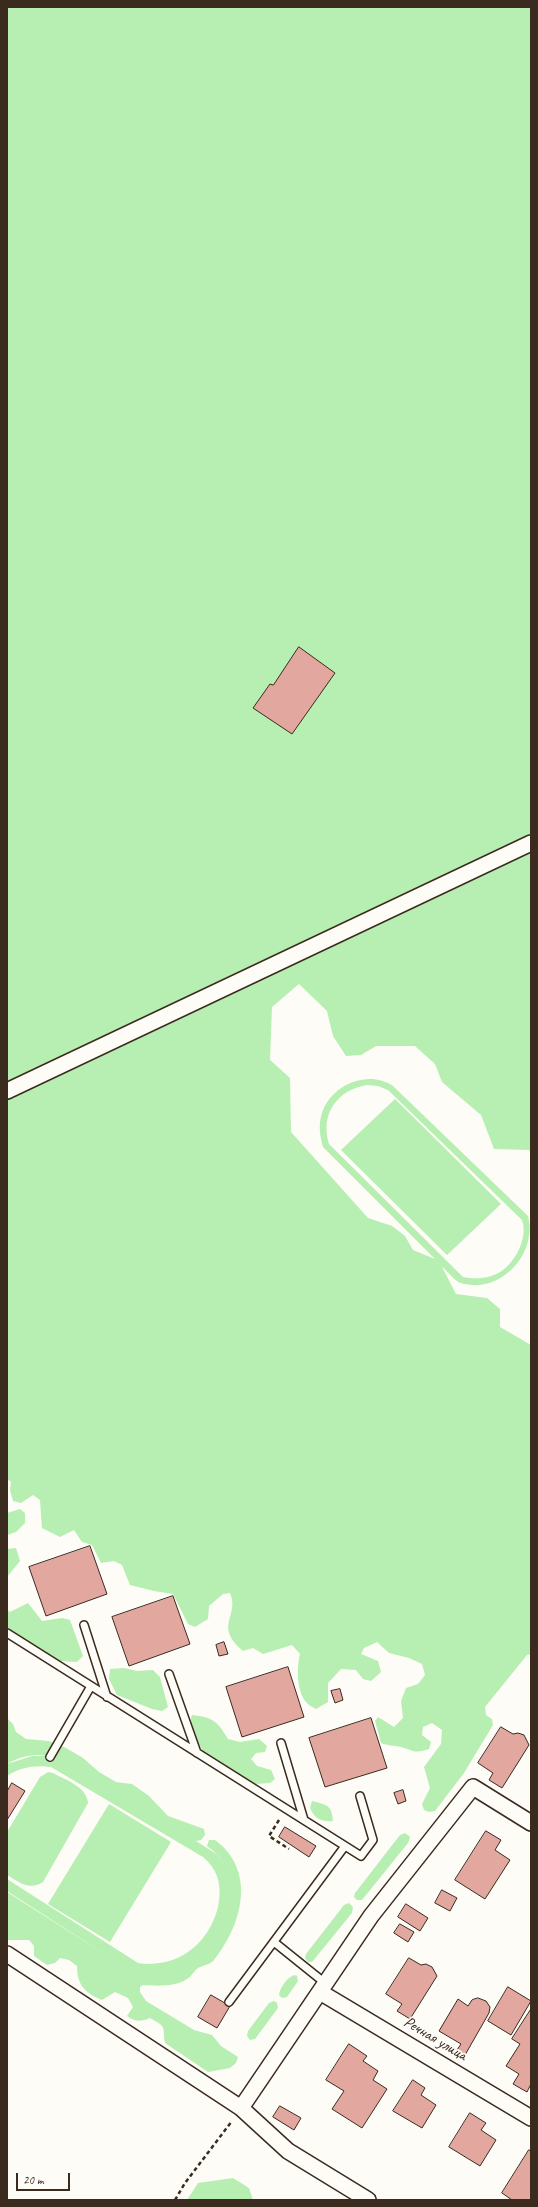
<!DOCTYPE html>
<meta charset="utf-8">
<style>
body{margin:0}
#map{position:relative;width:538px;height:2207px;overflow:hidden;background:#fdfcf7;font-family:Caveat,sans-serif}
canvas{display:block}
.frame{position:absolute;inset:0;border:8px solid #3b2a1e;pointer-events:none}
.scale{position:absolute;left:16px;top:2173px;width:54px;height:18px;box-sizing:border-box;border:2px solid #3b2a1e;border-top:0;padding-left:5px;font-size:12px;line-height:14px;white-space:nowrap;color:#3b2a1e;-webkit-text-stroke:3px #fdfcf7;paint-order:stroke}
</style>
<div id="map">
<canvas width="538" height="2207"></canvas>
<div class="frame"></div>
<div class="scale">20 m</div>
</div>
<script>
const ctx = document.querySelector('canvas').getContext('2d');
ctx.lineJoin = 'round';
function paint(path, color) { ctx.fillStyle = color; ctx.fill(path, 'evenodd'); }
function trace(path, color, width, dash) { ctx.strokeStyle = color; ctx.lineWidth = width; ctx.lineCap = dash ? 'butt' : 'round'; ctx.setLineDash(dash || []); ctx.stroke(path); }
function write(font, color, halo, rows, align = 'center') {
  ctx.font = font + ' Caveat,sans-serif'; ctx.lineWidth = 3.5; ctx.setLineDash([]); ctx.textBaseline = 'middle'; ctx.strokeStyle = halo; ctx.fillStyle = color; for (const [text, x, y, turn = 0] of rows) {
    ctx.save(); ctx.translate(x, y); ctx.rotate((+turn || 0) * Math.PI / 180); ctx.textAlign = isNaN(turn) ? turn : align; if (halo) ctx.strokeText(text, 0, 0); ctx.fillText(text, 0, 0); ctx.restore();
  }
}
paint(new Path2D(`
 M 7,7 L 531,7 L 531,1153 L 529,1150 L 494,1149 L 481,1115 L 442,1082 L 435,1064 L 415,1046 L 376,1046 L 361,1055 L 346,1056 L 333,1036 L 327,1011 L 299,984 L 272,1007 L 270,1060 L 290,1078 L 291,1132 L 368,1218 L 392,1226 L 405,1236 L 413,1250 L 435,1259 L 323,1147 C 320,1136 318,1125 322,1113 C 331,1085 368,1069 393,1086 L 528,1216 C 538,1254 500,1295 461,1283 C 454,1281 448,1271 442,1267 L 456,1294 L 487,1298 L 500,1309 L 500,1327 L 531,1345 L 531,1654 L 527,1655 L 485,1707 L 486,1715 L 492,1719 L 493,1725 L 464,1773 L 435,1811 L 429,1812 L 424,1810 L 422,1804 L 430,1788 L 424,1767 L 441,1744 L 442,1730 L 432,1723 L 423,1727 L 422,1735 L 431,1742 L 429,1749 C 412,1754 416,1751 401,1747 C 394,1745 388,1746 381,1743 L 375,1721 L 378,1717 L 394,1727 L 403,1718 L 401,1701 L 406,1688 L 418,1684 L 425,1675 L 422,1664 L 409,1658 L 389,1653 L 377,1642 L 364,1648 L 361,1654 L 378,1661 L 381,1672 L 371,1681 L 363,1679 L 356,1670 L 341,1669 L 328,1683 L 328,1702 L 316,1709 C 313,1707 308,1705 306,1702 C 296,1690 297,1667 300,1654 L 292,1645 L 263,1654 L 253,1648 L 243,1651 C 213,1625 240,1617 230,1593 L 223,1594 L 209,1606 L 208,1619 L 195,1627 L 188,1624 L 173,1594 L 154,1591 L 130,1585 L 122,1565 L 114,1561 L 101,1563 L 92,1545 L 82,1542 L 74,1530 L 60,1537 L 42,1528 L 40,1500 L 33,1495 L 21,1503 L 13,1501 L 10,1490 L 11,1482 L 7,1479 ZM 367,1085 L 378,1086 L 388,1090 L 522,1220 C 529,1239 513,1268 494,1275 C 484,1279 474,1279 463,1277 L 329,1144 C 320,1114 337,1090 367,1085 Z
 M 395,1099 L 501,1204 L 447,1255 L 341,1150 Z
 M 20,1509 L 25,1513 L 25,1523 L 16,1532 L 7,1535 L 7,1513 Z
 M 16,1548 L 20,1561 L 7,1577 L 7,1549 Z
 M 28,1603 L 42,1621 L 62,1618 L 70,1620 L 83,1656 L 77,1662 L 59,1661 L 7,1628 L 7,1610 L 10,1612 Z
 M 124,1668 L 137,1671 L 153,1670 L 160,1677 L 168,1707 L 162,1711 L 152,1709 L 117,1695 L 109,1679 L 110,1669 Z
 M 192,1715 C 213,1717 218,1722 228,1739 L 240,1742 L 259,1739 L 267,1746 L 265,1752 L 256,1753 L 251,1759 L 257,1766 L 271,1770 L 275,1779 L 270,1783 L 255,1784 L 203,1751 L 196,1739 L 190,1722 Z
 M 7,1718 L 13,1724 L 16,1732 L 26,1739 L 49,1741 L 66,1748 L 83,1758 L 99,1772 L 116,1782 L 132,1784 L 149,1796 L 168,1816 L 204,1829 L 205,1835 L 201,1840 L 196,1841 L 218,1855 L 225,1866 L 217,1854 L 207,1846 L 209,1840 L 215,1840 C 257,1871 242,1925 214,1960 C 210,1965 203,1965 198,1968 C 194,1971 192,1976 187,1979 C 176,1987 156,1986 143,1985 L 140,1987 L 140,1992 L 146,2001 L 194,2030 L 212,2035 L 221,2046 L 238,2057 L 236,2063 L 230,2068 L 208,2072 L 165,2043 C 162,2026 168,2028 150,2018 C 140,2022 136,2022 127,2016 L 133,2007 L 128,1998 L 115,1992 L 102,2000 C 85,1993 77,1985 77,1966 L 69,1960 L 60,1958 L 55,1963 L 47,1965 L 34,1956 L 34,1946 L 29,1940 L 7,1940 L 7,1892 L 117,1962 L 7,1891 L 7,1879 L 138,1963 C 177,1969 209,1944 218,1907 C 222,1886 219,1871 203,1857 L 51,1767 C 35,1765 21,1767 7,1776 L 7,1764 L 32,1756 L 47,1756 C 32,1753 20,1757 7,1764 Z
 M 48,1772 L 53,1773 C 66,1780 87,1787 88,1803 L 43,1882 C 29,1891 19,1882 7,1875 L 7,1832 L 40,1777 Z
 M 312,1801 C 327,1805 332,1805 333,1821 C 321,1822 315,1819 310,1808 Z
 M 109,1804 L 171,1842 L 110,1942 L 48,1904 Z
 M 405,1833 L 410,1837 L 408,1843 L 362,1900 L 357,1900 L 354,1897 L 355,1893 L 400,1835 Z
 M 349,1903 L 353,1907 L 352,1913 L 312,1962 L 308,1962 L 305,1958 L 306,1954 L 344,1905 Z
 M 294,1975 L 297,1976 L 298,1981 L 287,1997 L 282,1998 L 279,1995 C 280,1987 287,1978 294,1975 Z
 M 274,2001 L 277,2003 L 278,2008 L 255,2039 L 250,2040 L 247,2036 L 248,2031 L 269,2003 Z
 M 233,2178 L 249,2188 L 253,2200 L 187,2200 L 198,2183 Z`), '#b7eeb1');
const building = new Path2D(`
 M 299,647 L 335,673 L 292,734 L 253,708 L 270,684 L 273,685 Z
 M 90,1546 L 107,1594 L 46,1616 L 29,1567 Z
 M 173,1596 L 190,1644 L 129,1666 L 112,1617 Z
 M 224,1642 L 228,1654 L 219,1656 L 216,1645 Z
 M 288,1667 L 304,1717 L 242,1737 L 226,1687 Z
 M 340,1689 L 343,1700 L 335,1703 L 331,1691 Z
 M 371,1718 L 387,1768 L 325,1787 L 309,1738 Z
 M 501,1727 L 513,1734 L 518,1733 L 524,1735 L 529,1745 L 502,1788 L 489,1780 L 493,1773 L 478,1763 Z
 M 12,1783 L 25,1791 L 7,1820 L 7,1792 Z
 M 403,1790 L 406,1801 L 398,1804 L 394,1793 Z
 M 285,1827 L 316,1846 L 309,1857 L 279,1837 Z
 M 486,1831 L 501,1840 L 495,1850 L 510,1860 L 485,1899 L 455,1880 Z
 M 442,1890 L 457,1898 L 450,1911 L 435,1903 Z
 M 406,1904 L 428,1918 L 420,1931 L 398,1917 Z
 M 400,1924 L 414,1932 L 408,1942 L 394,1933 Z
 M 409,1958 L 421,1965 L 426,1964 L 432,1967 L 437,1976 L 410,2019 L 397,2011 L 402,2004 L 386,1994 Z
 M 508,1987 L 531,2001 L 511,2035 L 488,2021 Z
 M 211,1995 L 230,2006 L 217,2028 L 198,2017 Z
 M 478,1998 L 486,2001 L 490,2007 L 489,2013 L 465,2055 L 457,2050 L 461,2044 L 439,2031 L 458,1999 L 468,2006 L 472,2000 Z
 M 531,2009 L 531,2084 L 527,2092 L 513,2084 L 519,2074 L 506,2066 L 520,2044 L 512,2039 Z
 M 349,2044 L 367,2056 L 363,2061 L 378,2071 L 373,2080 L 387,2089 L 362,2128 L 332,2109 L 344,2091 L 326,2080 Z
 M 413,2080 L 425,2088 L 421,2095 L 436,2105 L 422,2128 L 393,2111 Z
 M 280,2106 L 301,2118 L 294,2130 L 273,2117 Z
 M 470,2113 L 486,2123 L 481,2130 L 496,2140 L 480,2166 L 449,2147 Z
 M 529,2150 L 531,2151 L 531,2200 L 512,2200 L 502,2193 Z`);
paint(building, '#e2a8a0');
trace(building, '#3b2a1e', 1);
const service = new Path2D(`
 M 84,1625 L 107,1697
 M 7,1633 L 361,1856 L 373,1840 L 360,1796
 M 169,1674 L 197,1753
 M 281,1743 L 304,1820
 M 50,1757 L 91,1686
 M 274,1942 L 325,1983
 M 229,2002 L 345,1846`);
const minor = new Path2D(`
 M 7,1091 L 531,843
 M 7,1954 L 241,2108 L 288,2151 L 368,2200
 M 320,1992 L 531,2118
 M 241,2108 L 371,1916 L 473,1787 L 531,1823`);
trace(service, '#3b2a1e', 10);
trace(minor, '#3b2a1e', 18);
trace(new Path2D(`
 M 279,1820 L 269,1836 L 289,1849
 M 175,2200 L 185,2183 L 232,2121`), '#3b2a1e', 2.5, [4, 3]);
trace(service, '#fdfcf7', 7);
trace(minor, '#fdfcf7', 15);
write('16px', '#3b2a1e', '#fdfcf7', [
 ["Речная улица",435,2039,31]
]);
</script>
